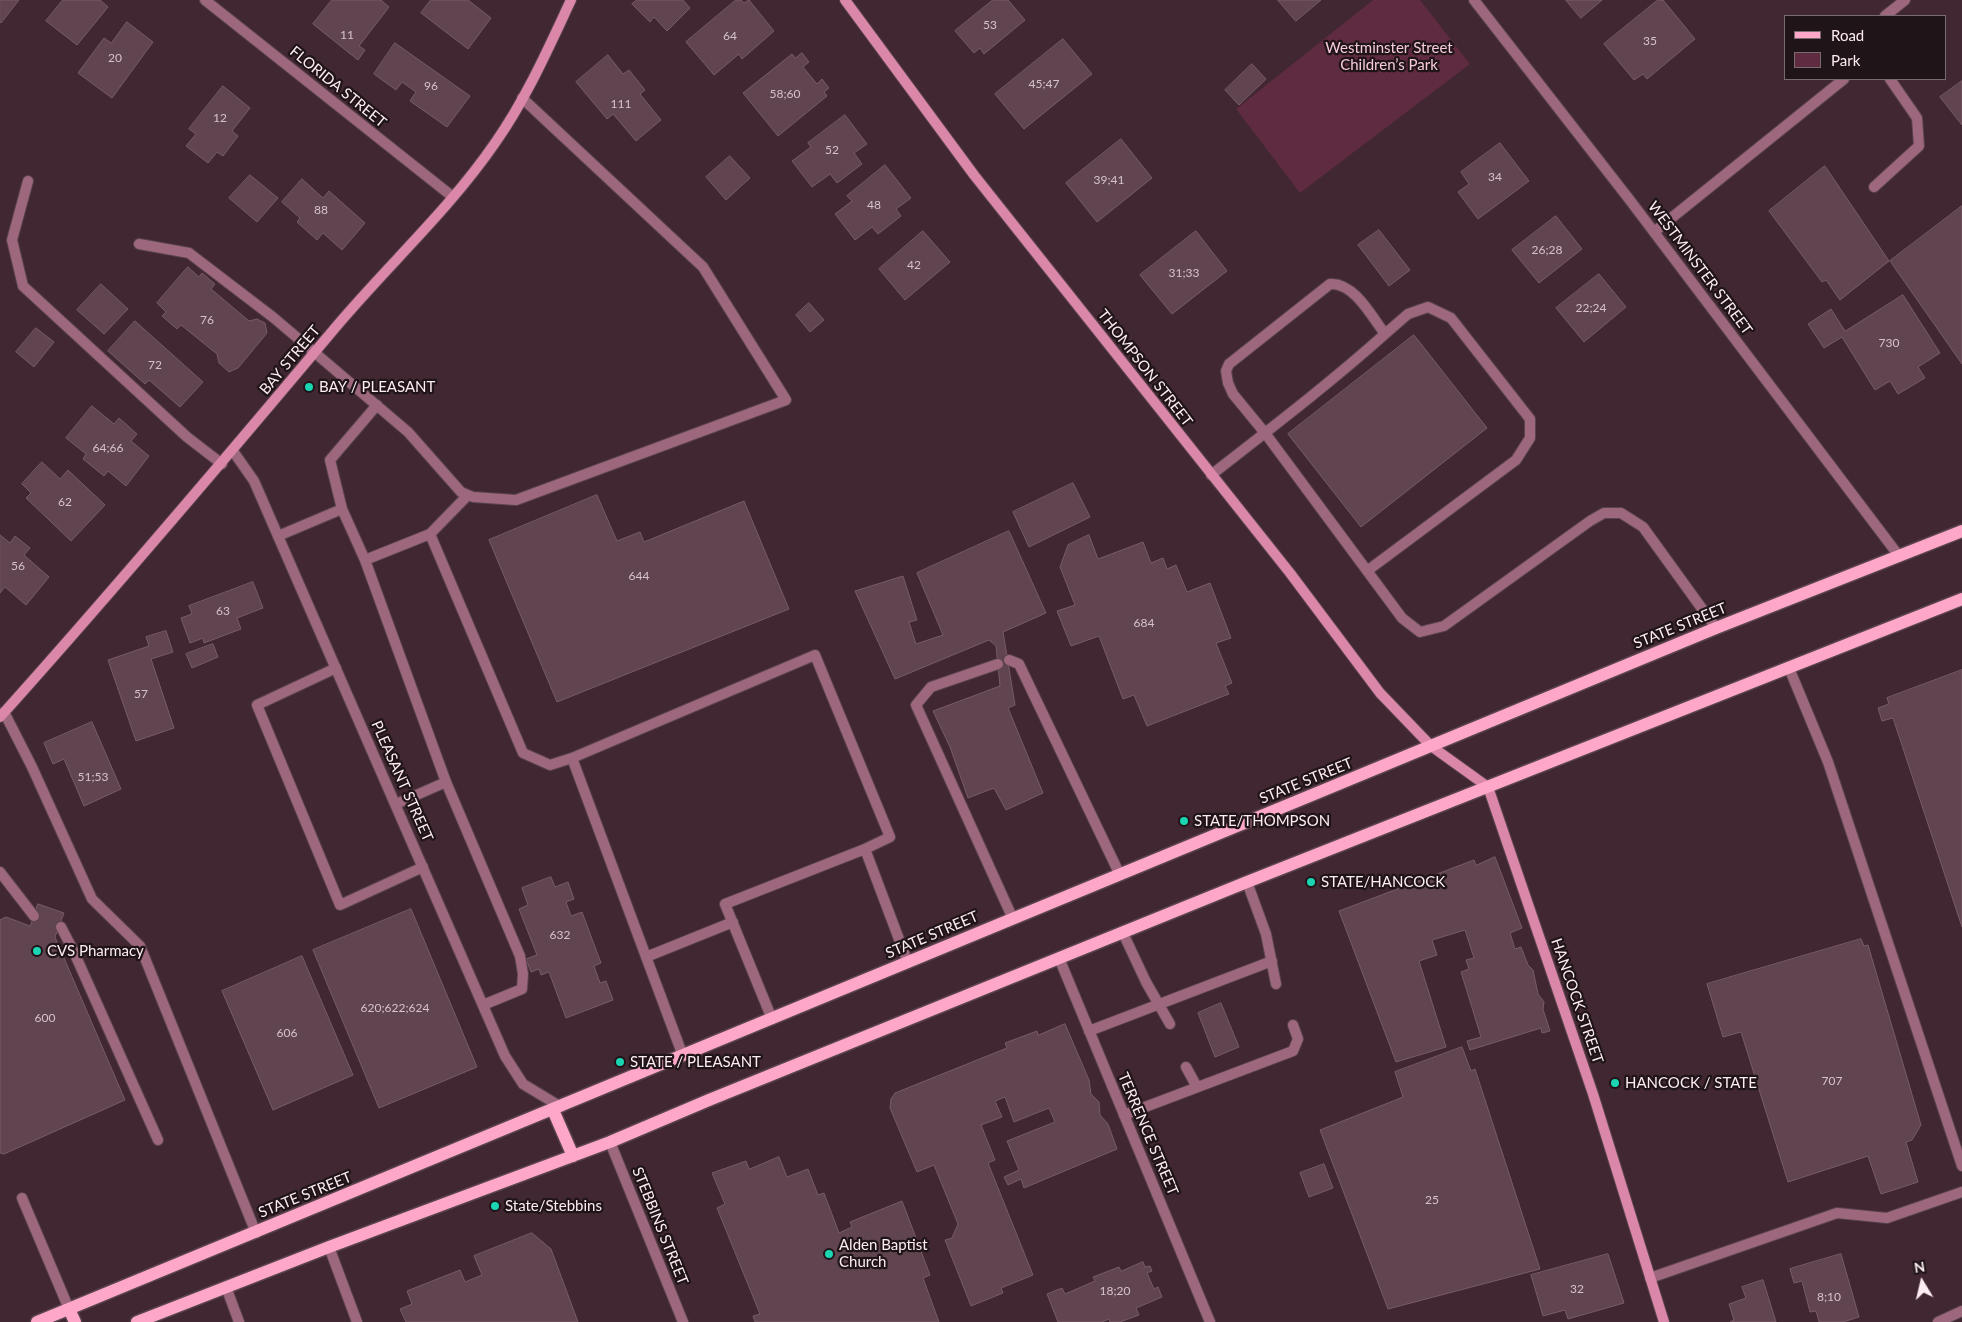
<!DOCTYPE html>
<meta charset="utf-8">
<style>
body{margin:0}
#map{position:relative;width:1962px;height:1322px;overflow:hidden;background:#402731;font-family:Lato,sans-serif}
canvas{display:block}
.legend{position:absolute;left:1784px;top:15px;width:162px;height:65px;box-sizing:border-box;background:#1f1418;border:1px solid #786a6f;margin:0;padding:6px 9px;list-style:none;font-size:15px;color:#fdecf2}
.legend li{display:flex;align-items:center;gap:10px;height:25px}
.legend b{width:25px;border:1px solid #786a6f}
.north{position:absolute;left:1897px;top:1257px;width:50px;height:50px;-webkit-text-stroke:4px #1f1418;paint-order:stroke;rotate:351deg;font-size:14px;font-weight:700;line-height:20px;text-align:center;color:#fdecf2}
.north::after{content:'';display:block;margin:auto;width:18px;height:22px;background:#fdecf2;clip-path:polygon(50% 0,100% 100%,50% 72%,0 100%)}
</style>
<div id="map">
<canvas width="1962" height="1322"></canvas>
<ul class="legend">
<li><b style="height:6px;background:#fea7c9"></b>Road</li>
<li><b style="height:14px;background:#5e2b41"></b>Park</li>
</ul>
<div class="north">N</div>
</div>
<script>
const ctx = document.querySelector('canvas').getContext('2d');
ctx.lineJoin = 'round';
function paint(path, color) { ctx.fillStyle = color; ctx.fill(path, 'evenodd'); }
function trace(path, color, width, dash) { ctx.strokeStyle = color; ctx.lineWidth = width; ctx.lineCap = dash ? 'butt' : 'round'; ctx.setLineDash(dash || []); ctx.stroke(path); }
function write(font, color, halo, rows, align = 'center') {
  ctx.font = font + ' Lato,sans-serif'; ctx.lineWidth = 4.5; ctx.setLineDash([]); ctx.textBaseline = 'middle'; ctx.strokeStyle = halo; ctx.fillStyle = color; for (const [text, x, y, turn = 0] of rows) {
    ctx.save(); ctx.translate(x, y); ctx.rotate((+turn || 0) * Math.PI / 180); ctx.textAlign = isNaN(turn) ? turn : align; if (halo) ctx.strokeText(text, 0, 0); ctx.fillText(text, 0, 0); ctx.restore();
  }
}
paint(new Path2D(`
 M 1373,0 L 1420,0 L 1470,64 L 1300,193 L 1236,109 Z`), '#5e2b41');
const building = new Path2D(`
 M 0,0 L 19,0 L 1,23 L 0,22 Z
 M 63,0 L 100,0 L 108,7 L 77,45 L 46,21 Z
 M 332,0 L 381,0 L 389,7 L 359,46 L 365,50 L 358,60 L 313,24 Z
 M 431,0 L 468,0 L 491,18 L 468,49 L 421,13 Z
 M 637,0 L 683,0 L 690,8 L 667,31 L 654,17 L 650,22 L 632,4 Z
 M 736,0 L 741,0 L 744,3 L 749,0 L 774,31 L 742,59 L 739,54 L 714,75 L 686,42 Z
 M 993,0 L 1008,0 L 1025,20 L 984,54 L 980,48 L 974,53 L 955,31 Z
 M 1278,0 L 1321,0 L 1296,21 Z
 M 1566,0 L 1602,0 L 1581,18 Z
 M 1658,0 L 1663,0 L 1695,39 L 1647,79 L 1643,74 L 1634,80 L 1604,44 Z
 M 127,22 L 153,42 L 112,98 L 78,73 L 104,38 L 111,43 Z
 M 1063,39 L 1092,74 L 1024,129 L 995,94 Z
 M 395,43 L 470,96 L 447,127 L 410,101 L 416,92 L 402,82 L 396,90 L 374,74 Z
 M 802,53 L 809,62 L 803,67 L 817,84 L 822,79 L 829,88 L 824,92 L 827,96 L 778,136 L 743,93 L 792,54 L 795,58 Z
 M 608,55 L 623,74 L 629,70 L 645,90 L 640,94 L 661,120 L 636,141 L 613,114 L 607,119 L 576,82 Z
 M 1252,64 L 1266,79 L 1239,105 L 1225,90 Z
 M 1962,81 L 1962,125 L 1940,97 Z
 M 223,86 L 250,108 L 232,131 L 238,136 L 223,156 L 217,152 L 208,163 L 186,146 L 196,134 L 189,129 Z
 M 845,115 L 867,144 L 854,153 L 862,164 L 837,183 L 830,174 L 812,187 L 792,161 L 811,147 L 808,143 Z
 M 1121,139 L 1152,178 L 1097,222 L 1066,183 Z
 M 1500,143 L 1529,181 L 1478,219 L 1458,192 L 1469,184 L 1461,172 Z
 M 730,156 L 750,178 L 726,200 L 706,177 Z
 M 885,165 L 911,198 L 896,209 L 901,216 L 878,234 L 872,227 L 855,240 L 835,214 L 852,201 L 847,196 Z
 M 1825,166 L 1889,261 L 1840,300 L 1826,280 L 1822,282 L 1769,211 Z
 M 250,175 L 278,198 L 257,222 L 229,198 Z
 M 302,179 L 323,198 L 329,191 L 365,223 L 342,250 L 323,233 L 317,240 L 297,222 L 300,218 L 282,202 Z
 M 1962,206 L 1962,364 L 1890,261 Z
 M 1556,216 L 1582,249 L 1539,283 L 1512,250 Z
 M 1379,230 L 1410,270 L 1389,286 L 1358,245 Z
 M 923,231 L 950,262 L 905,300 L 879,269 Z
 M 1196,231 L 1227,271 L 1172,314 L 1140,275 Z
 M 188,267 L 199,277 L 202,273 L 215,284 L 211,289 L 249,321 L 257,319 L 265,323 L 267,333 L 238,368 L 229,372 L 219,363 L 217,354 L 181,325 L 177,329 L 162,316 L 166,312 L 157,303 Z
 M 1599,274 L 1626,307 L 1584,342 L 1556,308 Z
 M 101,284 L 128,309 L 104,334 L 77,310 Z
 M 1903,295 L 1940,353 L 1918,367 L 1925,378 L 1898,394 L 1890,381 L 1875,390 L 1842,337 L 1824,348 L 1808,324 L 1831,309 L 1845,331 Z
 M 809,303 L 824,320 L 810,332 L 796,315 Z
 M 135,321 L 203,382 L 180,407 L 149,380 L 145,384 L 108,351 Z
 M 36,328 L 54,342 L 34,367 L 16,352 Z
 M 1414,335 L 1487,428 L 1361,527 L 1288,434 Z
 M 92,406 L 114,424 L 119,418 L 137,434 L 131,441 L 149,456 L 126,486 L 108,471 L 104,476 L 83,459 L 86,454 L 66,438 Z
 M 42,462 L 60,479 L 68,470 L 105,505 L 71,541 L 26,498 L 31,493 L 22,484 Z
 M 1073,483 L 1090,517 L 1029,547 L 1013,512 Z
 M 597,495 L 617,541 L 640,532 L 644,542 L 744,501 L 789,609 L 557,702 L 489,540 Z
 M 1009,531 L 1046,613 L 1003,632 L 1015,705 L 1008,708 L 1043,793 L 1006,810 L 994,788 L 968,798 L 950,747 L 933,711 L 1000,686 L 996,646 L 989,640 L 895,679 L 855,591 L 903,576 L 917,620 L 909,622 L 916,644 L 943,635 L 917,573 Z
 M 0,535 L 10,543 L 15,536 L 30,548 L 24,555 L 49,577 L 26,605 L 5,587 L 0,593 Z
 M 1089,535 L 1098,559 L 1143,542 L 1151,563 L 1163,558 L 1167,569 L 1176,565 L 1187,592 L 1210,583 L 1231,638 L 1216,643 L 1232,683 L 1225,686 L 1229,694 L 1147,726 L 1134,695 L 1123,699 L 1099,636 L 1071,646 L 1057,611 L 1075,605 L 1060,567 L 1068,545 Z
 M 253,582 L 263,608 L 237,618 L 241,629 L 204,643 L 203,638 L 190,643 L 181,618 L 192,614 L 189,606 Z
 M 166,631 L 173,652 L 151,659 L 174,728 L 136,741 L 108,660 L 149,646 L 146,637 Z
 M 213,644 L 218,657 L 192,668 L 186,654 Z
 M 1962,670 L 1962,927 L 1893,718 L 1882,721 L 1878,708 L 1889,704 L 1887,698 Z
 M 92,722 L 121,789 L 84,806 L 64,759 L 53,764 L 44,743 Z
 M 1495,857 L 1522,928 L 1510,933 L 1515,949 L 1521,947 L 1528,965 L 1533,970 L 1538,994 L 1544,1002 L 1543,1009 L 1550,1031 L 1542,1033 L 1541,1028 L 1470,1050 L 1467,1041 L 1481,1037 L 1461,972 L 1469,969 L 1466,960 L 1474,958 L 1465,930 L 1432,940 L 1437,955 L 1419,961 L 1446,1047 L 1396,1062 L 1339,911 L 1474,860 L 1476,865 Z
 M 551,877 L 555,887 L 568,882 L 574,899 L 566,902 L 571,916 L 582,912 L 601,963 L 594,966 L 600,983 L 606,981 L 613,1000 L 566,1018 L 549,972 L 541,975 L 539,969 L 531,972 L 526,959 L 537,955 L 519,909 L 528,905 L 522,888 Z
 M 38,904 L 64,913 L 55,937 L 125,1100 L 4,1154 L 0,1153 L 0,920 L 6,917 L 30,926 Z
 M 411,909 L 477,1067 L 379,1108 L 313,950 Z
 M 1861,939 L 1864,946 L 1868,945 L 1921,1125 L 1912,1140 L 1906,1142 L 1918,1182 L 1881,1194 L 1868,1156 L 1788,1182 L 1741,1032 L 1723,1037 L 1707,984 Z
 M 302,956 L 353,1075 L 273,1110 L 222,991 Z
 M 1221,1003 L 1239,1047 L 1215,1057 L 1198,1013 Z
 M 1065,1024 L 1089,1080 L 1091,1094 L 1099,1102 L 1100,1115 L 1108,1124 L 1117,1149 L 1024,1188 L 1021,1179 L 1008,1185 L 1004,1177 L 1019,1170 L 1007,1141 L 1055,1122 L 1049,1108 L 1014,1122 L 1005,1097 L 995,1101 L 1002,1117 L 981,1125 L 995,1160 L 988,1163 L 1033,1275 L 1001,1288 L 1003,1293 L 971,1306 L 945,1240 L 952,1238 L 958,1224 L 934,1165 L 917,1172 L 890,1108 L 891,1099 L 895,1093 L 1007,1048 L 1005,1043 L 1037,1031 L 1038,1035 Z
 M 1462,1047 L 1471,1071 L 1475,1069 L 1540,1269 L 1388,1309 L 1320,1130 L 1403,1097 L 1395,1072 Z
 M 779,1157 L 787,1177 L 808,1169 L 818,1195 L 824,1193 L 839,1233 L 852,1227 L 850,1222 L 902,1201 L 930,1275 L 923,1278 L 939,1322 L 755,1322 L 753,1316 L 760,1314 L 717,1208 L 725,1204 L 712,1173 L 746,1161 L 749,1169 Z
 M 1324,1164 L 1333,1188 L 1309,1197 L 1300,1173 Z
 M 532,1233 L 551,1249 L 578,1322 L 406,1322 L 400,1309 L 412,1304 L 407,1291 L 460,1270 L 465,1282 L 482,1275 L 474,1256 Z
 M 1608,1254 L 1624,1303 L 1568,1319 L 1565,1310 L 1543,1316 L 1531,1275 Z
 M 1841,1254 L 1859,1317 L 1843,1322 L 1819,1322 L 1816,1311 L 1810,1312 L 1802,1281 L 1794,1283 L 1790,1269 Z
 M 1143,1262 L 1145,1267 L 1150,1266 L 1152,1271 L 1147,1273 L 1154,1289 L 1158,1287 L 1162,1297 L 1136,1308 L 1139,1315 L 1120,1322 L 1110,1322 L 1109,1319 L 1102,1322 L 1058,1322 L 1047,1294 L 1062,1288 L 1065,1294 L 1095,1281 L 1093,1277 L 1119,1267 L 1121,1271 Z
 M 1763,1280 L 1776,1322 L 1730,1322 L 1734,1320 L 1729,1304 L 1746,1298 L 1742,1287 Z`);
paint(building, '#604550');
trace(building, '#785b66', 1);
const lane = new Path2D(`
 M 1885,16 L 1905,0
 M 28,181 L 12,240 L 23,286 L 187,437 L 222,464
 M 1874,187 L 1919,146 L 1917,118 L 1890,79
 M 1654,232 L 1844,79
 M 139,244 L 189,253 L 274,318 L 408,432 L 461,492 L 473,497 L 516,500 L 786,400 L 703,267 L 522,98
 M 1211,475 C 1270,429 1329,384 1385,334 C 1372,317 1354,282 1330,284 L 1229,364 L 1226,371 L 1228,383 L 1233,394 L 1265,433 L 1402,618 L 1420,632 L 1444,626 L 1590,521 L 1604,513 L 1621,513 L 1643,527 L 1716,628
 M 468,495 L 430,534 L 523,753 L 550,765 L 572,758 L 815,655 L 890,837 L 865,849 L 725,904 L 772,1019
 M 342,509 L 330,460 L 377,405
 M 278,536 L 342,509 L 365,560 L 446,782 L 520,956 L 523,974 L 522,989 L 483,1005
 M 365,560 L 430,534
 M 1367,571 L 1516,460 L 1530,438 L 1530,419 L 1451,318 L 1428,307 L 1408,314 L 1385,334
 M 1009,660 L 1019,664 L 1120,875
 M 998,664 L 931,687 L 916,705 L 1013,919
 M 336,668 L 257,705 L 340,905 L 423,867
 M 1789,668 L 1828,762 L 1962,1166
 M 4,712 L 32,767 L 92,899 L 140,946 L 256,1233
 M 572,758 L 683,1056
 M 396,804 L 446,782
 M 865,849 L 908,963
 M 0,872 L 34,916
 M 1247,882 L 1266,934 L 1276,984
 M 61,927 L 73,950 L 158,1140
 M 1123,933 L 1146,982 L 1170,1024
 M 646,957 L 733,922
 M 1089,1031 L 1272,961
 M 1186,1067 L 1197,1087
 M 1124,1115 L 1293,1051 L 1298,1039 L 1293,1025
 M 22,1198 L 69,1309
 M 329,1247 L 357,1322
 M 1650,1278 L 1837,1213 L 1887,1218 L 1962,1192
 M 226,1287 L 239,1322`);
const street = new Path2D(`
 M 205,0 L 453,197
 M 1474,0 L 1629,199 L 1899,556
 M 233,451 L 254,481 L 505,1056 L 523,1084 L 561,1107
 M 1059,958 L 1210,1322
 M 610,1142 L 683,1322
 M 1938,1322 L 1962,1311`);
const secondary = new Path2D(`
 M 845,0 L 974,175 L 1290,573 L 1380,693 L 1431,746 L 1488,787 L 1593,1094 L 1664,1322
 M 0,717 C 114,590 225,459 335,328 C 387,266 449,210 495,143 C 526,99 548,49 571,0`);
const primary = new Path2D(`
 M 553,1110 L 573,1156
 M 69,1309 L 75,1322
 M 37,1322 L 1716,628 L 1962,531
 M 137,1322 L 329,1247 L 610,1142 L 709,1100 L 1247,882 L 1962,599`);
trace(lane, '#5a434c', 12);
trace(street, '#5a434c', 12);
trace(secondary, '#5a434c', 12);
trace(primary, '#5a434c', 15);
trace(lane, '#9d687d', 10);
trace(street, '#9d687d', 10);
trace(secondary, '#db87a9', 10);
trace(primary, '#fea7c9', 12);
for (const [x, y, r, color] of [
 [309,387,5,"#1bd5b2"],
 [1184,821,5,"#1bd5b2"],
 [1311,882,5,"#1bd5b2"],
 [37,951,5,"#1bd5b2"],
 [620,1062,5,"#1bd5b2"],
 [1615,1083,5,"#1bd5b2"],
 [495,1206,5,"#1bd5b2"],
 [829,1254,5,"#1bd5b2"]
]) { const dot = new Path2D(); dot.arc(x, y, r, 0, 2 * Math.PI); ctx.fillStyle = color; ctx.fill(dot); trace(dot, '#1f1418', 2); }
write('12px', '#d6c2ca', null, [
 ["53",990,25],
 ["11",347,35],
 ["64",730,36],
 ["35",1650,41],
 ["20",115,58],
 ["45;47",1044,84],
 ["96",431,86],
 ["58;60",785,94],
 ["111",621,104],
 ["12",220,118],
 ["52",832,150],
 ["34",1495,177],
 ["39;41",1109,180],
 ["48",874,205],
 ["88",321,210],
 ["26;28",1547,250],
 ["42",914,265],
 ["31;33",1184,273],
 ["22;24",1591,308],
 ["76",207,320],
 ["730",1889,343],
 ["72",155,365],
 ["64;66",108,448],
 ["62",65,502],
 ["56",18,566],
 ["644",639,576],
 ["63",223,611],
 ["684",1144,623],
 ["57",141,694],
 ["51;53",93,777],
 ["632",560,935],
 ["620;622;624",395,1008],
 ["600",45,1018],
 ["606",287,1033],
 ["707",1832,1081],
 ["25",1432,1200],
 ["32",1577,1289],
 ["18;20",1115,1291],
 ["8;10",1829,1297]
]);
write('15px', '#f6cada', '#1f1418', [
 ["Westminster Street",1389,48],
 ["Children’s Park",1389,65]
]);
write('15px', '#fdecf2', '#1f1418', [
 ["FLORIDA STREET",338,87,39],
 ["WESTMINSTER STREET",1700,268,53],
 ["BAY STREET",290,360,-50],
 ["THOMPSON STREET",1145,368,52],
 ["STATE STREET",1680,626,-22],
 ["PLEASANT STREET",402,781,66],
 ["STATE STREET",1306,781,-22],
 ["STATE STREET",932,935,-23],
 ["HANCOCK STREET",1577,1001,71],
 ["TERRENCE STREET",1148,1134,67],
 ["STATE STREET",305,1195,-22],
 ["STEBBINS STREET",660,1226,68]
]);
write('15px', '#fdecf2', '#1f1418', [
 ["BAY / PLEASANT",319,387],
 ["STATE/THOMPSON",1194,821],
 ["STATE/HANCOCK",1321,882],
 ["CVS Pharmacy",47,951],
 ["STATE / PLEASANT",630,1062],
 ["HANCOCK / STATE",1625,1083],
 ["State/Stebbins",505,1206],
 ["Alden Baptist",839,1245],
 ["Church",839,1262]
], 'left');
</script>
